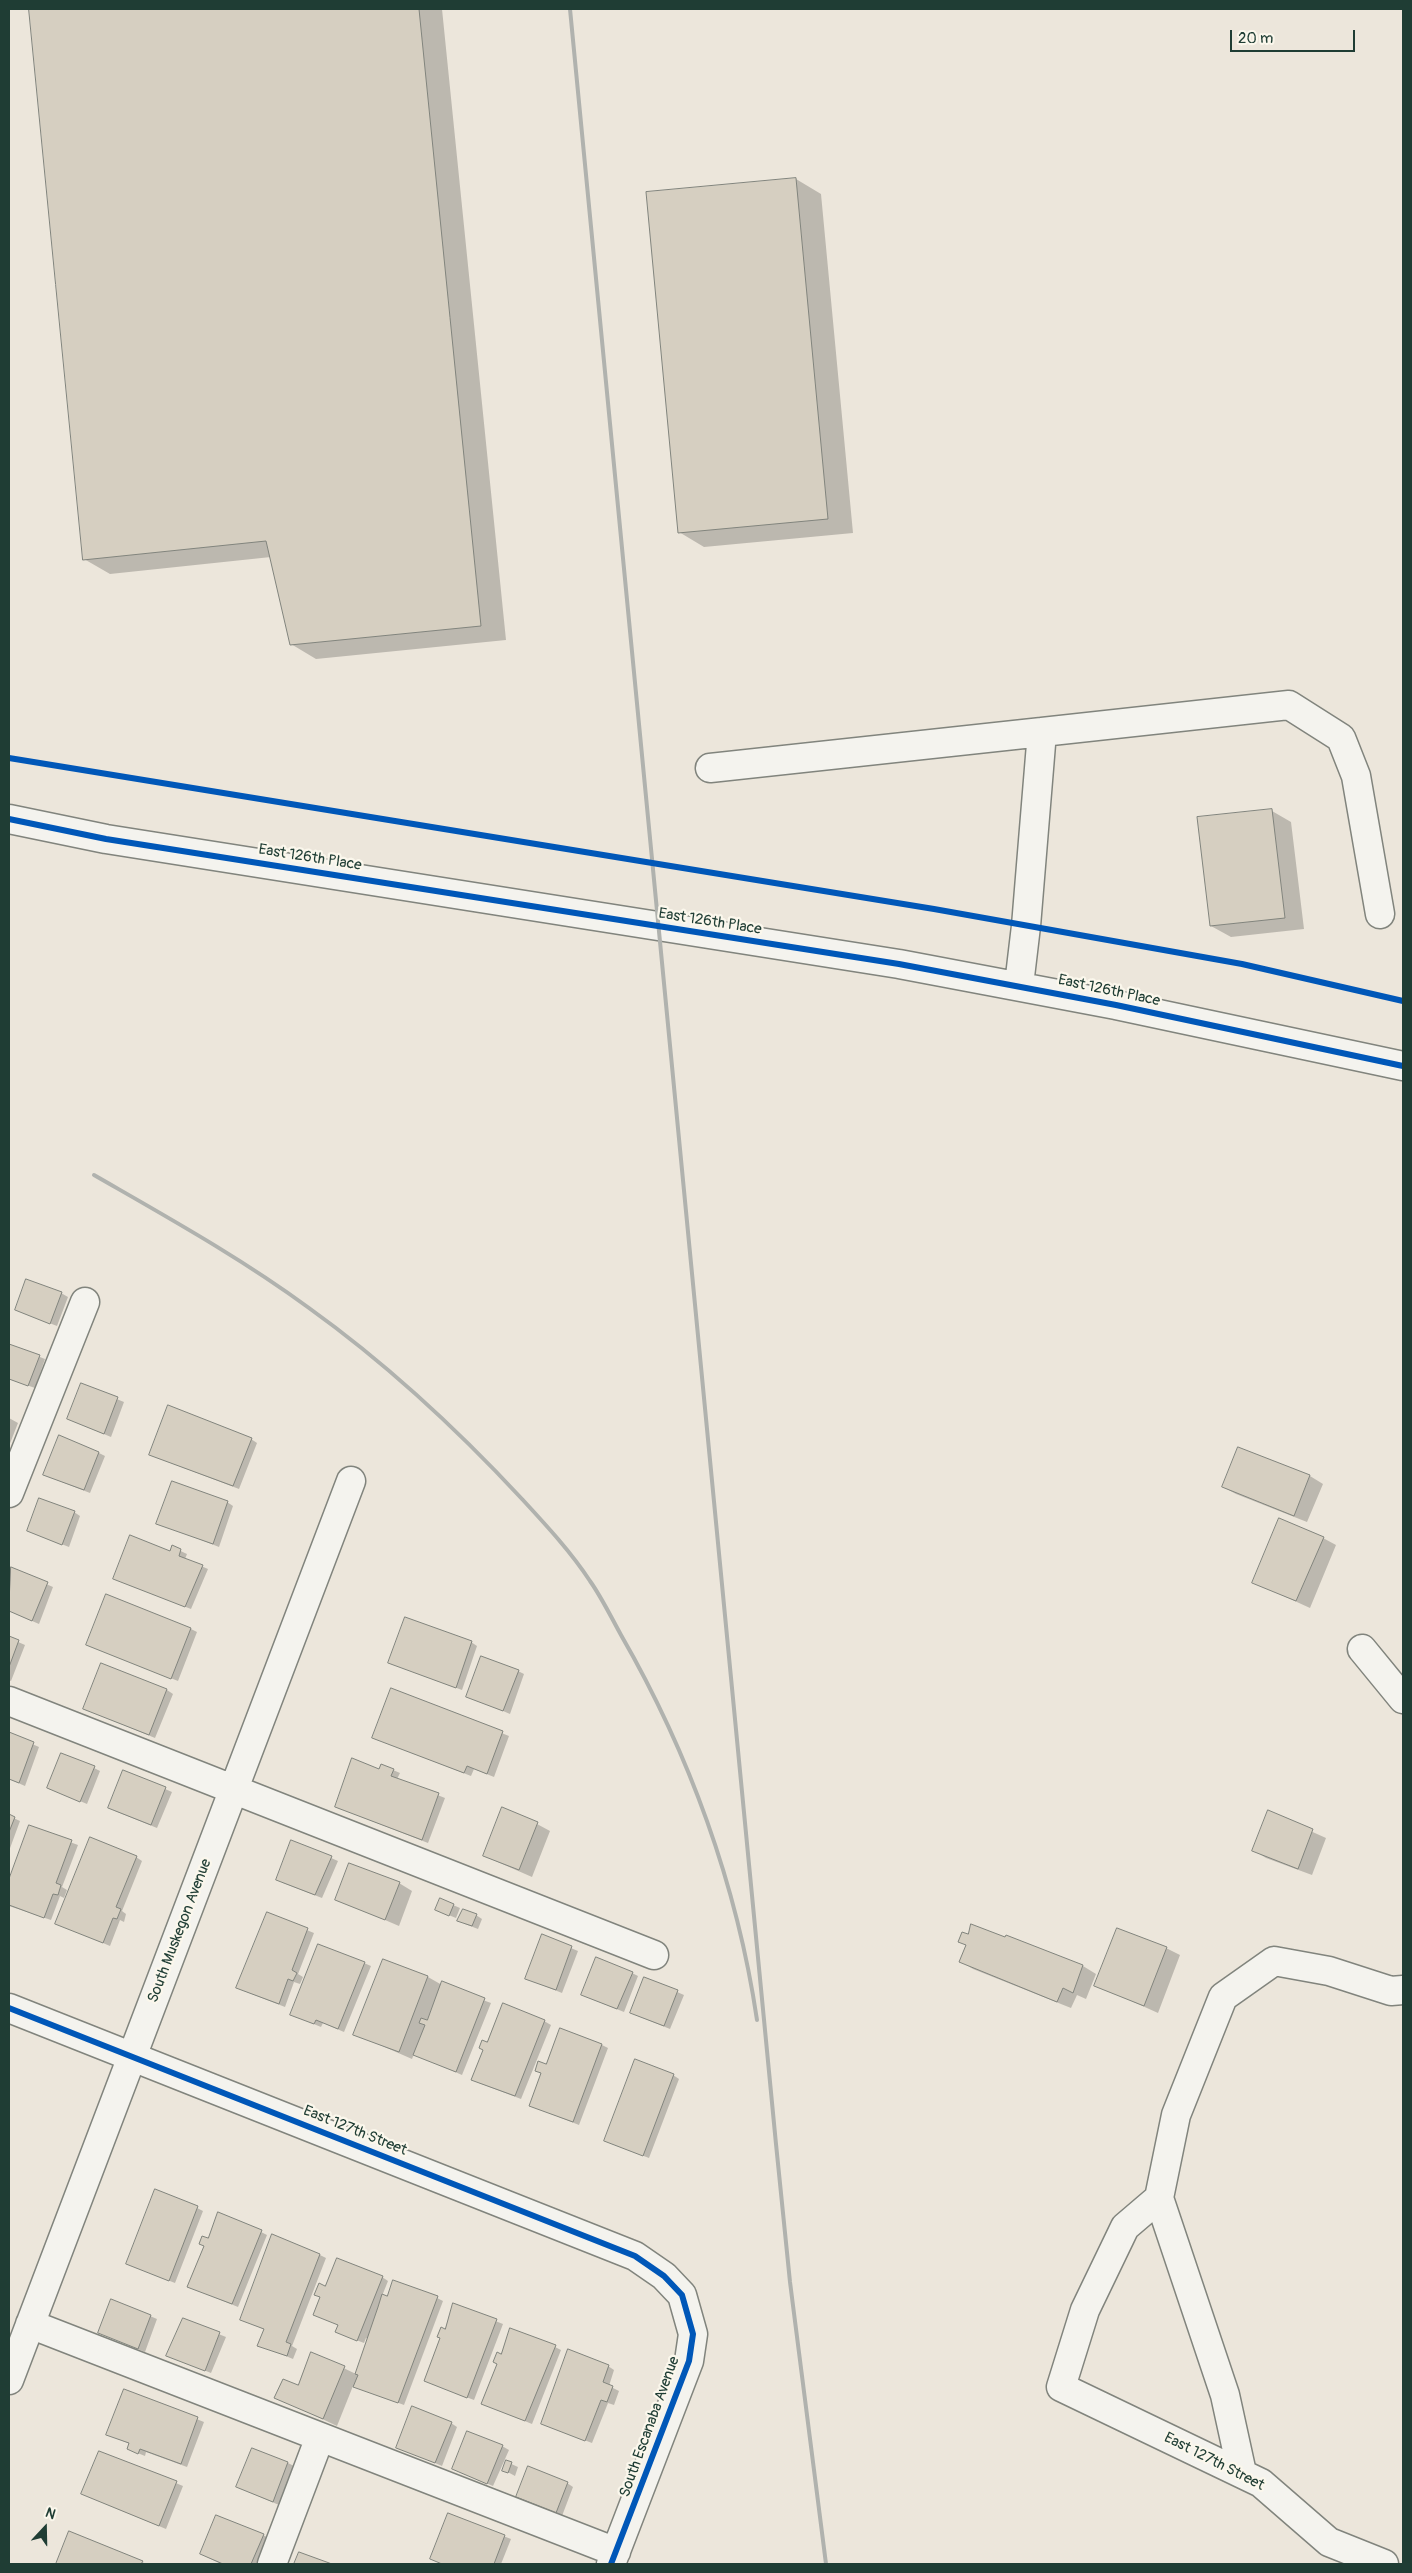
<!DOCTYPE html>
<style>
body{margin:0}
#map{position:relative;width:1412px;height:2573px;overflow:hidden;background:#ece6db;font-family:Pangolin,sans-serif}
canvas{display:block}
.frame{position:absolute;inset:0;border:10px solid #1f3d34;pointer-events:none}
.north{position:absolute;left:20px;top:2503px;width:50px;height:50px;-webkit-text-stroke:4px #fbf7ec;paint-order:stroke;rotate:21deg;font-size:14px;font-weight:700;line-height:20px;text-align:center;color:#1f3d34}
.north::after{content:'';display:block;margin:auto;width:18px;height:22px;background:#1f3d34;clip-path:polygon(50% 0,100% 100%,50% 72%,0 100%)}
.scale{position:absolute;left:1230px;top:30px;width:125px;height:22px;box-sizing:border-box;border:2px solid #1f3d34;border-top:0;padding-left:6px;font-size:15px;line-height:18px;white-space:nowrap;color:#1f3d34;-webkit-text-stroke:4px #fbf7ec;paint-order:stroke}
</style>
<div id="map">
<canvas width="1412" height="2573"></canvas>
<div class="frame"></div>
<div class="north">N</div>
<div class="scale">20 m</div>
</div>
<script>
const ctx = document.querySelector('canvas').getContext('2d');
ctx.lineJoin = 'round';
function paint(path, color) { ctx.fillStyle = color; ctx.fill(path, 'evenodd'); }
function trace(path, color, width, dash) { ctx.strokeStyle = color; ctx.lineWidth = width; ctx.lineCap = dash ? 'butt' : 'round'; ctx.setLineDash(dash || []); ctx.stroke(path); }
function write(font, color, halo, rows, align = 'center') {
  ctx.font = font + ' Pangolin,sans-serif'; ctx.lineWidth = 4.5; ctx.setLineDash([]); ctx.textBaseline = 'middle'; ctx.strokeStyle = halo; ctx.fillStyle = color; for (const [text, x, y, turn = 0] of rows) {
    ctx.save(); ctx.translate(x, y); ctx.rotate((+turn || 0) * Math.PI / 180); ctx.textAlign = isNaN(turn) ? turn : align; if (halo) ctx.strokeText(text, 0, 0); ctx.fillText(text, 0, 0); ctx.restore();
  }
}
paint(new Path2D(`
 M 30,9 L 442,9 L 506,640 L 316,659 L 291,644 L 271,557 L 110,574 L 84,559 Z
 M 796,179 L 821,194 L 853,533 L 704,547 L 679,532 Z
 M 1272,811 L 1291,822 L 1304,929 L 1231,937 L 1211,926 Z
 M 61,1293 L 68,1297 L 57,1326 L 16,1310 Z
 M 9,1345 L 45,1359 L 35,1388 L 9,1379 Z
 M 82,1385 L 124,1402 L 111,1437 L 75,1422 Z
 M 9,1418 L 18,1423 L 9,1446 Z
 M 251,1439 L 257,1443 L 239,1489 L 150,1455 Z
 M 1238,1448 L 1310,1476 L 1323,1484 L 1307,1522 L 1236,1494 L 1223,1487 Z
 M 99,1453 L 105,1456 L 90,1493 L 44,1475 Z
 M 227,1502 L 233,1506 L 219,1547 L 158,1523 Z
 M 74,1512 L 80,1516 L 69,1547 L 28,1531 Z
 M 1323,1538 L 1336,1545 L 1310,1608 L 1253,1582 Z
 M 172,1547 L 187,1554 L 185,1559 L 208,1569 L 191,1609 L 121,1582 L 170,1552 Z
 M 11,1569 L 53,1587 L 39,1624 L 9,1611 L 9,1575 Z
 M 191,1629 L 197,1632 L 178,1681 L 88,1645 Z
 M 9,1638 L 25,1645 L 11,1681 L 9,1680 Z
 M 471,1642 L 477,1646 L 462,1690 L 390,1663 Z
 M 518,1671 L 524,1674 L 510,1714 L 468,1696 Z
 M 392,1689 L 509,1736 L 494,1777 L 474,1769 L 471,1776 L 374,1738 Z
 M 167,1690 L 173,1694 L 155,1738 L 85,1709 Z
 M 9,1734 L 39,1747 L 25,1786 L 9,1779 Z
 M 94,1768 L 100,1771 L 87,1804 L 49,1788 Z
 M 393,1770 L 400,1773 L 397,1779 L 445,1798 L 428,1843 L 336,1807 L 380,1771 Z
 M 123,1771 L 172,1792 L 157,1828 L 115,1811 Z
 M 1268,1812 L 1326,1838 L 1312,1875 L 1266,1858 L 1253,1850 Z
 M 9,1816 L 20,1821 L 9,1851 Z
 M 537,1824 L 550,1831 L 532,1877 L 484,1856 Z
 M 29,1827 L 78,1845 L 62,1887 L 67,1890 L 64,1898 L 60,1896 L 51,1920 L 9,1906 L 9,1883 Z
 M 292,1841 L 338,1861 L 322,1898 L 283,1883 Z
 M 136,1857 L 142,1861 L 122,1911 L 126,1914 L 124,1922 L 120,1920 L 110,1946 L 56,1923 Z
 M 399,1883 L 412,1891 L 399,1926 L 336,1899 Z
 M 453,1905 L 460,1908 L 456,1918 L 436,1910 Z
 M 267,1914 L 314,1933 L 298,1974 L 303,1977 L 300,1984 L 294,1982 L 285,2007 L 244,1991 Z
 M 476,1915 L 482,1919 L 478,1929 L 465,1924 Z
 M 542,1936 L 578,1951 L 562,1993 L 527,1979 Z
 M 1007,1936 L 1083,1966 L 1096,1974 L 1086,1999 L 1077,1995 L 1071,2008 L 973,1969 L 960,1961 L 967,1946 L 960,1942 L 1006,1939 Z
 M 1166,1948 L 1180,1955 L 1158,2013 L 1096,1985 Z
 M 384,1960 L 428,1977 L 442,1985 L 491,2003 L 462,2075 L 414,2054 L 412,2059 L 355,2034 Z
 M 364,1963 L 371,1966 L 344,2032 L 323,2023 L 321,2027 L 292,2015 Z
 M 632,1973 L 638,1976 L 624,2012 L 589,1998 Z
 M 645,1978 L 684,1995 L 670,2029 L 638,2016 Z
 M 544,2021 L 551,2025 L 521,2099 L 479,2083 L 488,2043 Z
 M 602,2045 L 608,2048 L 579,2125 L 531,2106 L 546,2066 Z
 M 673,2075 L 679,2079 L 649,2158 L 612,2144 Z
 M 197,2208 L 203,2211 L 175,2283 L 134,2267 Z
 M 261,2232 L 267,2235 L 238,2307 L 189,2287 L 208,2239 Z
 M 320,2255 L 326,2258 L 292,2346 L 297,2349 L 293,2359 L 259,2345 L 265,2330 L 241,2319 Z
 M 382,2277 L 388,2281 L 382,2296 L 388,2298 L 437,2298 L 443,2301 L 404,2405 L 353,2386 L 337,2426 L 276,2397 L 299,2386 L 312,2353 L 356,2374 L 368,2339 L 366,2338 L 364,2343 L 343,2335 L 321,2298 L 315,2294 L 326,2288 Z
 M 454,2305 L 503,2324 L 474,2400 L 432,2384 Z
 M 150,2316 L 157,2319 L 145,2352 L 106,2336 Z
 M 183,2320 L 226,2337 L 211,2373 L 168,2356 Z
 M 555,2347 L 561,2350 L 532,2424 L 483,2404 L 502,2355 Z
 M 608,2366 L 614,2370 L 609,2386 L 619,2391 L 614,2405 L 608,2403 L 592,2443 L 542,2424 Z
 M 124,2390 L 204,2422 L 187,2467 L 146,2452 L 145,2456 L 135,2452 L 130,2444 L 108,2435 Z
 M 451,2423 L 457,2427 L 442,2466 L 397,2447 Z
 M 502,2446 L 509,2450 L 493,2486 L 459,2472 Z
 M 100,2452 L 183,2486 L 166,2529 L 89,2497 Z
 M 507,2462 L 518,2467 L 515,2476 L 504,2470 Z
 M 288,2463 L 294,2466 L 279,2505 L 237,2487 Z
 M 567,2483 L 573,2487 L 562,2516 L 517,2496 Z
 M 449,2515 L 511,2539 L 501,2564 L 443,2564 L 438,2562 Z
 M 69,2532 L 142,2562 L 146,2564 L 57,2564 Z
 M 263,2535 L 276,2542 L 267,2564 L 221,2564 L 201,2554 Z`), '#0003');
const building = new Path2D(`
 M 29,9 L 419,9 L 481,626 L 290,645 L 266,541 L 83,560 Z
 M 796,178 L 828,519 L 678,533 L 646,192 Z
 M 1272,809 L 1285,918 L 1210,926 L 1197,817 Z
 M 26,1279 L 62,1292 L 50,1324 L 15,1310 Z
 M 9,1344 L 40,1355 L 28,1386 L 9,1379 Z
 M 81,1383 L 118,1397 L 104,1434 L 67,1419 Z
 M 168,1405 L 252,1438 L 233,1486 L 149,1455 Z
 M 59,1435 L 99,1452 L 84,1490 L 43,1475 Z
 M 1238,1447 L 1310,1475 L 1294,1516 L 1222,1487 Z
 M 172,1481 L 228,1501 L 213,1544 L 156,1524 Z
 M 39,1498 L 75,1511 L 62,1545 L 27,1531 Z
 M 1279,1518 L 1324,1537 L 1296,1601 L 1252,1583 Z
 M 130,1535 L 170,1551 L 172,1545 L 181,1549 L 179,1556 L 203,1565 L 185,1607 L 113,1579 Z
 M 11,1567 L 48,1582 L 32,1621 L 9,1611 Z
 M 106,1594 L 191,1628 L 171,1679 L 86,1645 Z
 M 405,1617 L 472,1641 L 456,1688 L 388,1663 Z
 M 9,1636 L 19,1640 L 9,1667 Z
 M 481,1656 L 519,1670 L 503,1711 L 466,1697 Z
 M 101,1663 L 167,1689 L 149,1735 L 83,1709 Z
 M 391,1688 L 503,1731 L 487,1774 L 467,1766 L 464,1773 L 372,1738 Z
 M 9,1732 L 34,1742 L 19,1783 L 9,1779 Z
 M 61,1753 L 95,1766 L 80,1802 L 47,1788 Z
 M 352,1758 L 379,1769 L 381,1764 L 394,1769 L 391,1776 L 439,1793 L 422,1840 L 335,1807 Z
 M 123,1770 L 166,1787 L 151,1825 L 108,1808 Z
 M 502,1807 L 538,1822 L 519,1870 L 483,1856 Z
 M 1268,1810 L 1313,1829 L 1298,1869 L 1252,1851 Z
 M 9,1814 L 15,1817 L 9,1832 Z
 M 29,1825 L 72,1840 L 56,1883 L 61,1885 L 58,1895 L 53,1894 L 44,1918 L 9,1905 L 9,1879 Z
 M 90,1837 L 137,1856 L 116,1907 L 121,1909 L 117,1919 L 113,1918 L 103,1943 L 55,1924 Z
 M 291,1840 L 332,1856 L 315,1895 L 276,1880 Z
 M 349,1863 L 400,1882 L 385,1920 L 335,1900 Z
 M 440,1898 L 454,1904 L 449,1916 L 435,1910 Z
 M 463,1909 L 477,1914 L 472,1926 L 457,1921 Z
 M 267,1912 L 308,1928 L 292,1970 L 297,1973 L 293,1981 L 288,1979 L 279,2004 L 236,1988 Z
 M 971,1924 L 1005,1937 L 1006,1935 L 1083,1965 L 1073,1993 L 1063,1988 L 1057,2002 L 959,1962 L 966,1945 L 958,1942 L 962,1932 L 968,1934 Z
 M 1117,1928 L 1167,1947 L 1144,2006 L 1094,1986 Z
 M 542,1934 L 572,1946 L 556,1990 L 525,1979 Z
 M 318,1944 L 365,1962 L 338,2029 L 316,2020 L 314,2024 L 290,2015 Z
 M 596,1957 L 633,1972 L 617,2009 L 581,1995 Z
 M 383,1959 L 428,1976 L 399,2052 L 353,2035 Z
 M 644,1977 L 678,1990 L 664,2026 L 630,2013 Z
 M 442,1981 L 485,1998 L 456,2072 L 413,2055 L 425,2025 L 419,2023 L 421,2018 L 427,2020 Z
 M 503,2003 L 545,2020 L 515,2096 L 471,2080 L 483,2050 L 479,2048 L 482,2040 L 487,2042 Z
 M 560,2028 L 602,2044 L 573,2122 L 529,2106 L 541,2073 L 535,2071 L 538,2061 L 546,2064 Z
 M 635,2059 L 674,2074 L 643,2156 L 604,2141 Z
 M 155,2189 L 198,2206 L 169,2281 L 126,2264 Z
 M 218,2212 L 262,2230 L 232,2304 L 187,2287 L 204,2246 L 199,2244 L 202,2236 L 208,2238 Z
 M 272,2234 L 320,2254 L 286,2342 L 291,2344 L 287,2356 L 257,2346 L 264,2329 L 240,2320 Z
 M 337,2258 L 383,2276 L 357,2341 L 335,2332 L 338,2325 L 313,2315 L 320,2297 L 314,2295 L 319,2283 L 325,2286 Z
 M 393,2280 L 438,2296 L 398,2403 L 353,2387 L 358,2375 L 355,2374 L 378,2307 L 382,2294 L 387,2296 Z
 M 111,2299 L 151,2315 L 138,2349 L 98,2333 Z
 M 453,2303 L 497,2319 L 467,2398 L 424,2381 L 440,2338 L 437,2337 L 441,2327 L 445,2329 Z
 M 183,2318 L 220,2332 L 205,2371 L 166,2356 Z
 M 510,2328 L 556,2345 L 525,2421 L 481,2404 L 497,2364 L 493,2362 L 497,2352 L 501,2354 Z
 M 568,2349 L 609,2365 L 603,2382 L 613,2386 L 607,2402 L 601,2400 L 585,2441 L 541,2424 Z
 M 311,2352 L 345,2366 L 323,2419 L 274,2398 L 283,2379 L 298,2385 Z
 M 124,2389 L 198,2417 L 181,2464 L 140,2449 L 138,2454 L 127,2449 L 129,2443 L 106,2435 Z
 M 412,2406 L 452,2422 L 435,2463 L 396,2448 Z
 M 467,2431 L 503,2445 L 487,2484 L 452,2469 Z
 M 252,2448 L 288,2462 L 273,2502 L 236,2487 Z
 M 99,2451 L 177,2481 L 159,2526 L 81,2494 Z
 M 506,2460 L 512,2462 L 508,2473 L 502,2471 Z
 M 528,2466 L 568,2482 L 556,2513 L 516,2497 Z
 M 448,2513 L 505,2535 L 494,2564 L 442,2564 L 430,2559 Z
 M 216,2515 L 264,2534 L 251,2564 L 223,2564 L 200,2554 Z
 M 69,2531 L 143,2561 L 141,2564 L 56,2564 Z
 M 299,2552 L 332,2564 L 294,2564 Z`);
paint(building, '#d6cfc1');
trace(building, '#81847d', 1);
const minor = new Path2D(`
 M 710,768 L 1042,732
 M 9,819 L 106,839 L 899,964 L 1116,1005 L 1403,1066
 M 1019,985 L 1026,926 L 1042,732 L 1289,705 L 1341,738 L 1356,776 L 1380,914
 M 9,1493 L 85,1302
 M 1362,1649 L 1403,1699
 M 9,1701 L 654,1955
 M 9,2008 L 635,2256 L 664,2276 L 682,2295 L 693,2334 L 689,2361 L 611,2564
 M 1159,2198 L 1225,2395 L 1242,2473
 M 30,2324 L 616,2552
 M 9,2380 L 351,1481
 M 272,2564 L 320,2437
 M 1384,2564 L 1329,2542 L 1261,2483 L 1061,2387 L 1085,2310 L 1125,2227 L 1159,2198 L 1176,2115 L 1223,1997 L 1274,1961 L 1329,1971 L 1391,1991 L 1403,1990`);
trace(minor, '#81847d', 31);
trace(minor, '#f4f3ee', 28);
trace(new Path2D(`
 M 570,9 L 776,2144 L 790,2282 L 826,2564
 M 94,1175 C 167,1217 241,1258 309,1308 C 387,1364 457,1429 522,1499 C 546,1525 571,1552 590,1581 C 602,1598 611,1617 621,1635 C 689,1753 737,1885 757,2020`), '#b0b2ae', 4);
trace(new Path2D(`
 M 9,758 L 934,909 L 1242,964 L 1403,1001
 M 9,819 L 106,839 L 899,964 L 1116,1005 L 1403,1066
 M 9,2008 L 635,2256 L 664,2276 L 682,2295 L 693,2334 L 689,2361 L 611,2564`), '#0057b8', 6);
write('15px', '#1f3d34', '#fbf7ec', [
 ["East 126th Place",310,858,9],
 ["East 126th Place",710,922,9],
 ["East 126th Place",1109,991,12],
 ["South Muskegon Avenue",180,1931,-69],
 ["East 127th Street",355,2131,22],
 ["South Escanaba Avenue",650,2427,-70],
 ["East 127th Street",1214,2462,27]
]);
</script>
